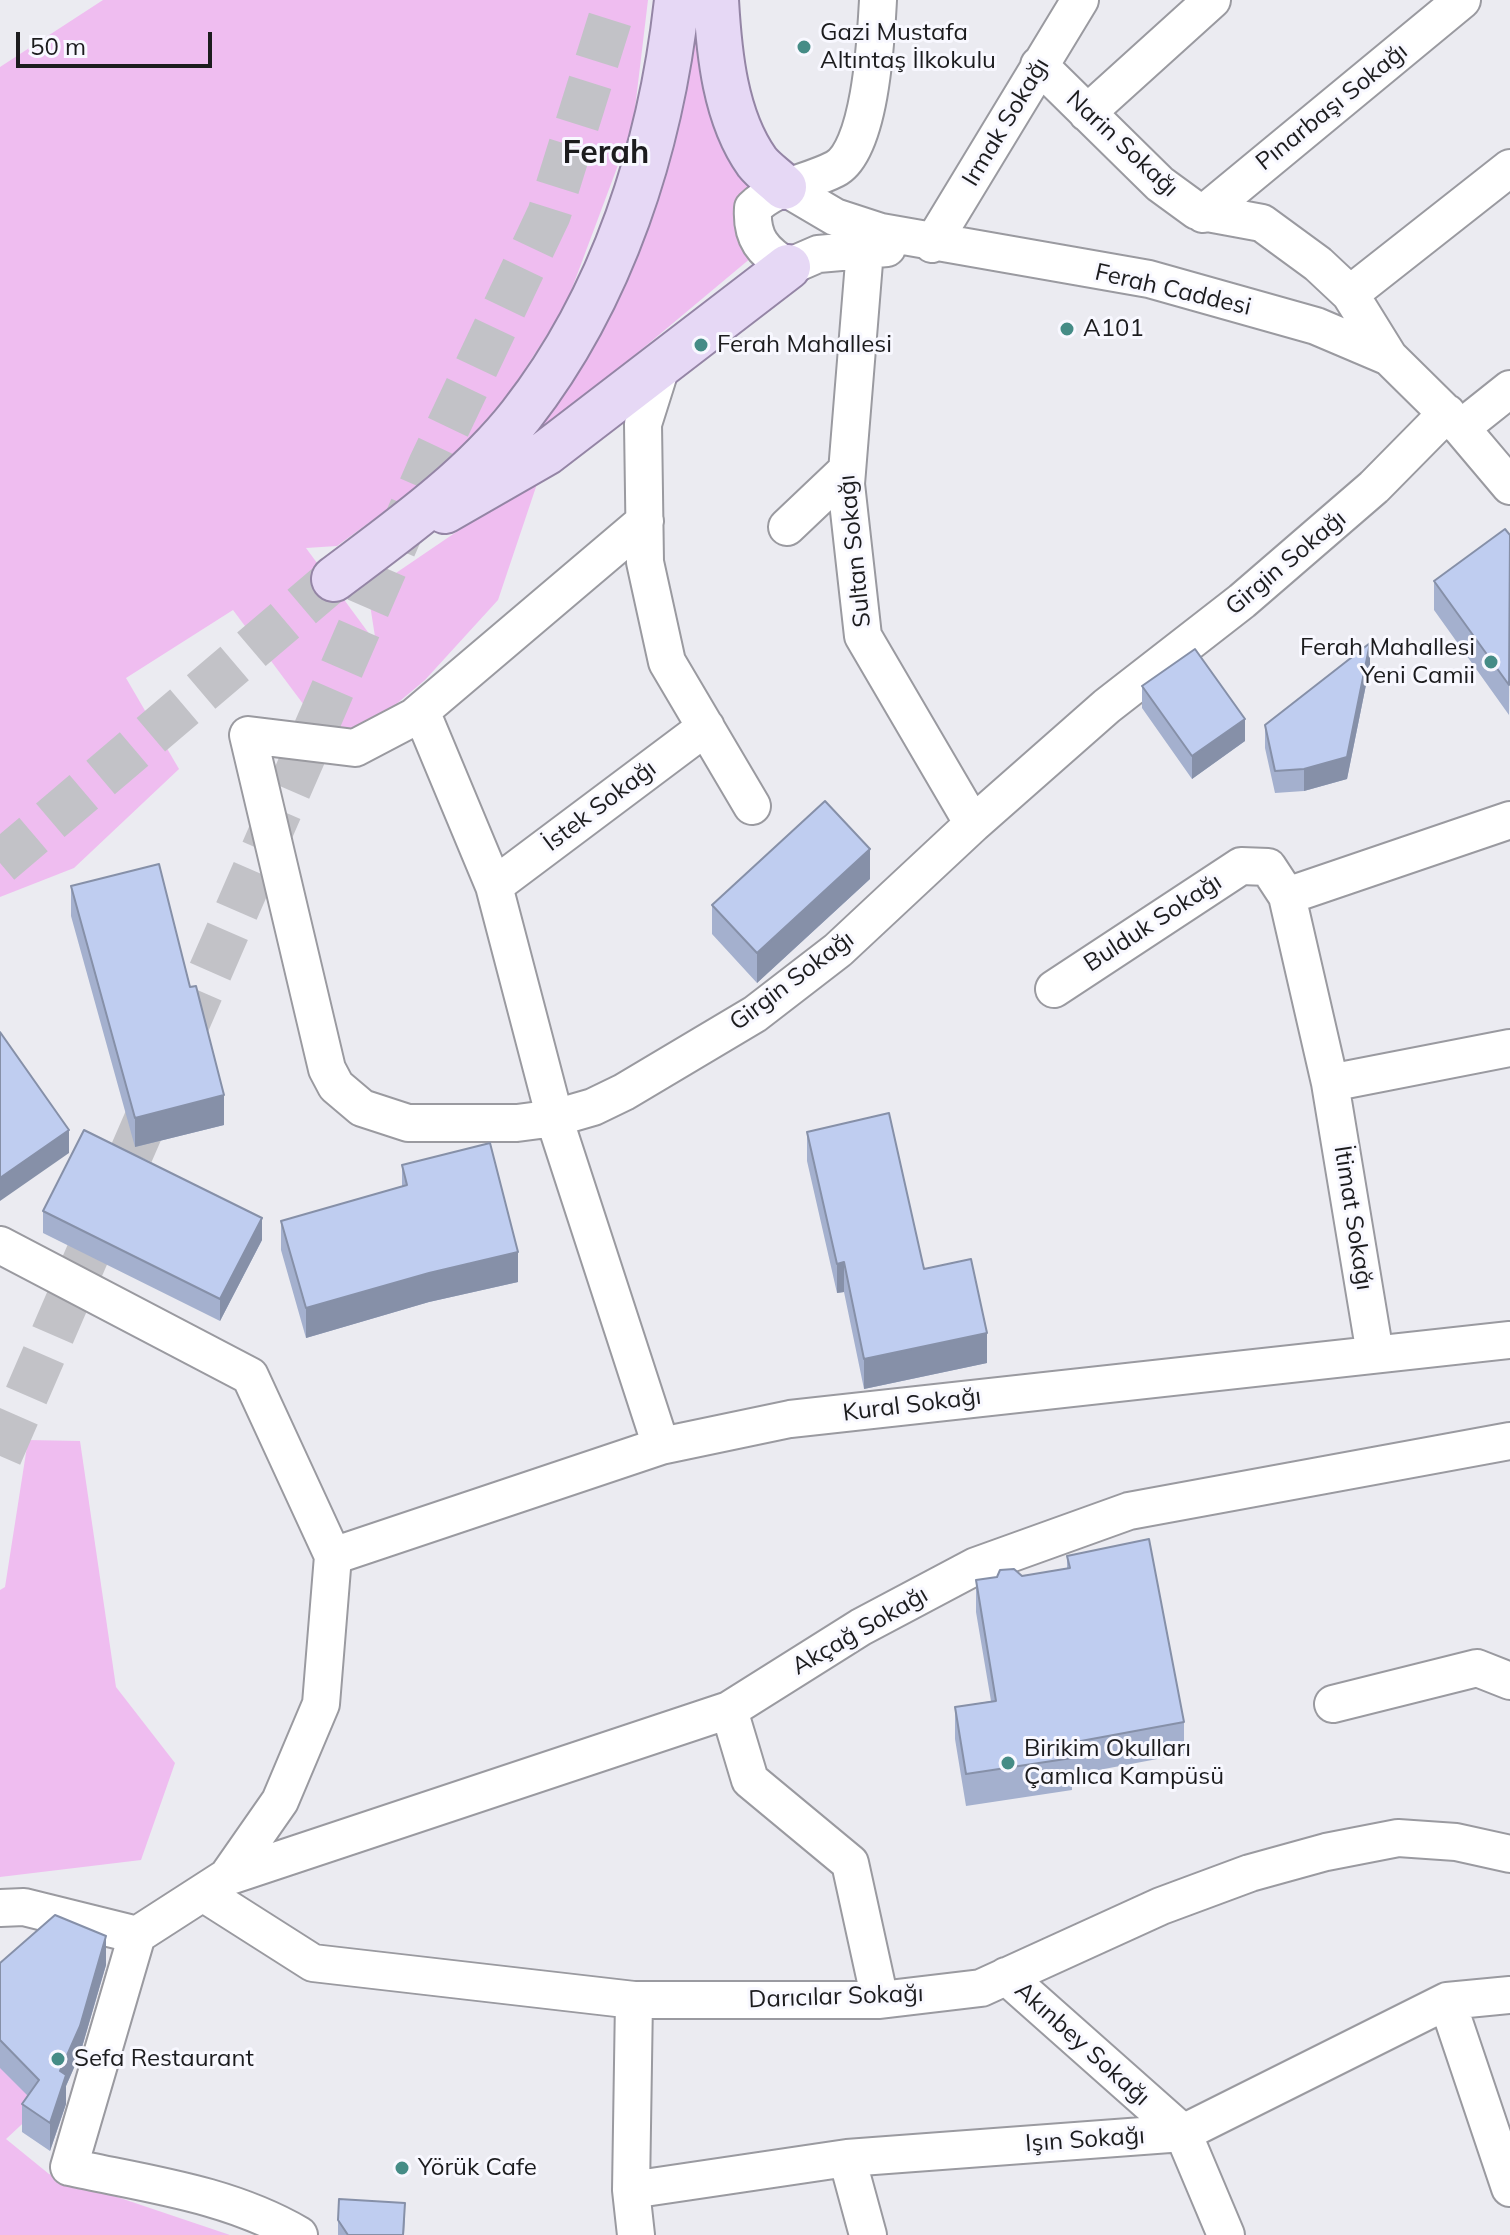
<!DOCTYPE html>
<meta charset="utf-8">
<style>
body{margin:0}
#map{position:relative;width:1510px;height:2235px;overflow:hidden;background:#ebebf1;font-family:Mulish,sans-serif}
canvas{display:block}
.scale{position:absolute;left:16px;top:32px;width:196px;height:36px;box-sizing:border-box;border:4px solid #1c1c1e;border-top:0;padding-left:10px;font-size:24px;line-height:28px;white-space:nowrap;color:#1c1c1e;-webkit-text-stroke:6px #f8f8ff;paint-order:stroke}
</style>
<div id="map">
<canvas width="1510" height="2235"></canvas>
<div class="scale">50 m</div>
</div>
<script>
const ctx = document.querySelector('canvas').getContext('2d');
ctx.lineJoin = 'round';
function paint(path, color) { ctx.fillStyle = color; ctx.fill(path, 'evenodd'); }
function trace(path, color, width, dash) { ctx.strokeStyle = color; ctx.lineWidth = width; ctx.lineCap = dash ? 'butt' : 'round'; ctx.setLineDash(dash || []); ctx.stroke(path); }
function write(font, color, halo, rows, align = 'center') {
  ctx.font = font + ' Mulish,sans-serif'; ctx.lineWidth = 6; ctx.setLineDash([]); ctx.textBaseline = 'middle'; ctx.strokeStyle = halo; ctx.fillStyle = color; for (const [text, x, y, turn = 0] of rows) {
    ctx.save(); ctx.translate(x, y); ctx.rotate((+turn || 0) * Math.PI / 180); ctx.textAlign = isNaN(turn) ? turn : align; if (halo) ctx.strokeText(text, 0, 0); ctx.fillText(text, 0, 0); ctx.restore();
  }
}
paint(new Path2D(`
 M 103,0 L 648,0 L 633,125 L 565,307 L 510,392 L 445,467 L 337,546 L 306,548 L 376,643 L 368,592 L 540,475 L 498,600 L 425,680 L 351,742 L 330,740 L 233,610 L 126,678 L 179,769 L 74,868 L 0,897 L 0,67 Z
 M 694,0 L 770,242 L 501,467 L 563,392 Z
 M 28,1440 L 80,1441 L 116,1687 L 175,1763 L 141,1860 L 0,1877 L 0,1590 L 5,1587 Z
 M 0,2063 L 47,2101 L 6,2139 L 49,2174 L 230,2235 L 0,2235 Z`), '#efbdf0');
trace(new Path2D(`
 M 0,863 L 334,579
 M 0,1456 L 430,465 L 549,214 L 616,0`), '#c2c2c7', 44, [44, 22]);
const minor = new Path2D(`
 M 878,0 C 876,36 871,151 835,169 C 806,184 776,185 753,208 C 751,238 763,252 788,267 L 818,254 L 887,248
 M 1039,65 L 1160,184 L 1197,211 L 1262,223 L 1318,264 L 1350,294 L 1389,357
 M 1087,113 L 1212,0
 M 784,187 L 835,217 L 881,232 L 1149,279 L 1316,326 L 1389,357 L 1461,428 L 1510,486
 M 1203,214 L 1462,0
 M 932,244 L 1080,0
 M 865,250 L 846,484 L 863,636 L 973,824
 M 1350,294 L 1510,168
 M 661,367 L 643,424 L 645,562 L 667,662 L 752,806
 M 1461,428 L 1510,389
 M 645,521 L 414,717 L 355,748 L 248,735 L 327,1069 L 336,1086 L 362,1108 L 408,1123 L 517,1123 L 555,1118 L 593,1107 L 624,1092 L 755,1014 L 838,950 L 973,824 L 1107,706 L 1242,601 L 1374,487 L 1447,413
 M 787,527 L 846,471
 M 421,711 L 494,886 L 558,1130 L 661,1446
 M 1510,820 L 1287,896 L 1330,1083 L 1510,1048
 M 494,886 L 706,727
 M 1054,989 L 1241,866 L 1268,867 L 1287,896
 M 1330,1083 L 1375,1354
 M 0,1245 L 250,1376 L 333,1556 L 321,1704 L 280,1801 L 227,1877 L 137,1935
 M 333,1556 L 661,1446 L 790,1419 L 1510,1340
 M 1333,1704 L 1477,1668 L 1510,1681
 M 729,1710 L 750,1780 L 850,1863 L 880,2000
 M 227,1877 L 729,1710 L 861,1627 L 976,1566 L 1129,1511 L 1510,1441
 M 203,1893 L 313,1963 L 634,2000 L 880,2000 L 981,1988 L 1161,1906 L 1250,1873 L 1326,1852 L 1398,1838 L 1456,1842 L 1510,1854
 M 0,1908 L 24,1907 L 137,1935 L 69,2167 C 148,2184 229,2194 299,2235
 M 1006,1976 L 1183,2133 L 1226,2235
 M 634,2000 L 631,2190 L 636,2235
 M 1447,2001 L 1510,2188
 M 847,2158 L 868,2235
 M 631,2190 L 847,2158 L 1183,2133 L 1447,2001 L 1510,1995`);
const major = new Path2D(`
 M 716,0 C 719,53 725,117 757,162 C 764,171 776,179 784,187
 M 445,511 L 546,453 L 788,267
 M 334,579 C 399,530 470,480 521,415 C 613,297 661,147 677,0`);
trace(minor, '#9a9aa0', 40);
trace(major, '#9485a5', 48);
trace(minor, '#fff', 36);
trace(major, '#e6d8f5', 44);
paint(new Path2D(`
 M 1510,535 L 1509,715 L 1434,610 L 1434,581 Z
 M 1370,665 L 1347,779 L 1304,791 L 1275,793 L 1265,748 L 1265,725 Z
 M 1142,686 L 1245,741 L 1192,779 L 1142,708 Z
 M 870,879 L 757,983 L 712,934 L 712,905 Z
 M 71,886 L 224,1125 L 135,1147 L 71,916 Z
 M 807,1132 L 924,1269 L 987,1363 L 864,1389 L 844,1292 L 837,1293 L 807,1161 Z
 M 402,1165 L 518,1282 L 429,1302 L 306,1338 L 281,1250 L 281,1221 L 402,1186 Z
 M 43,1211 L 262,1240 L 220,1321 L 43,1233 Z
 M 1067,1556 L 1184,1722 L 1184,1754 L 1072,1775 L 1072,1790 L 966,1806 L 955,1739 L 955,1707 L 991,1701 L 976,1612 L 976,1580 L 1022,1576 L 1067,1569 Z
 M 0,1963 L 106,1965 L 80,2054 L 66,2086 L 66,2104 L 50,2151 L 22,2132 L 22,2104 L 28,2096 L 0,2068 Z
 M 405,2219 L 404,2235 L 338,2235 L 338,2220 Z`), '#a4b0ce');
paint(new Path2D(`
 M 1370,643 L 1370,665 L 1347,779 L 1304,791 L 1304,769 Z
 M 1245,719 L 1245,741 L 1192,779 L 1192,756 Z
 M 870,849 L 870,879 L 757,983 L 757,953 Z
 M 224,1095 L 224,1125 L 135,1147 L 135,1118 Z
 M 69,1130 L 69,1153 L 0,1201 L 0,1178 Z
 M 262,1218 L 262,1240 L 220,1321 L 220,1299 Z
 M 518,1252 L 518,1282 L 429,1302 L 306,1338 L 306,1308 L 429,1273 Z
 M 844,1262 L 844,1292 L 837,1293 L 837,1264 Z
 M 987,1333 L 987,1363 L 864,1389 L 864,1359 Z
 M 106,1936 L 106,1965 L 80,2054 L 66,2086 L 66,2104 L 50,2151 L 50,2123 L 60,2071 Z`), '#8690a8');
const building = new Path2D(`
 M 1505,529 L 1510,535 L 1509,685 L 1434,581 Z
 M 1370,643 L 1347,757 L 1304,769 L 1275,771 L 1265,725 Z
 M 1195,649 L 1245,719 L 1192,756 L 1142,686 Z
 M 825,801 L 870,849 L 757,953 L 712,905 Z
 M 159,864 L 190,987 L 196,986 L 224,1095 L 135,1118 L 71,886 Z
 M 0,1032 L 69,1130 L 0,1178 Z
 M 889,1113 L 924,1269 L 971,1259 L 987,1333 L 864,1359 L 844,1262 L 837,1264 L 807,1132 Z
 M 84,1130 L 262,1218 L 220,1299 L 43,1211 Z
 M 490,1143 L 518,1252 L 429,1273 L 306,1308 L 281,1221 L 407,1185 L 402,1165 Z
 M 1149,1539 L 1184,1722 L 1070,1743 L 1072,1758 L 966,1774 L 955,1707 L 996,1701 L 976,1580 L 997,1577 L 1000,1570 L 1014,1569 L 1022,1576 L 1070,1568 L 1067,1556 Z
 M 55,1915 L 106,1936 L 80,2026 L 60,2071 L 66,2075 L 50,2123 L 22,2104 L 39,2080 L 0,2040 L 0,1963 Z
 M 339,2199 L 405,2203 L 403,2235 L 348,2235 L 338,2220 Z`);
paint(building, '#bfcdf0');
trace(building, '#8690a8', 2);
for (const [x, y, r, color] of [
 [804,47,8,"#458c86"],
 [1067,329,8,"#458c86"],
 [701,345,8,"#458c86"],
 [1491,662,8,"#458c86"],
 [1008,1763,8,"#458c86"],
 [58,2059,8,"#458c86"],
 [402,2168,8,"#458c86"]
]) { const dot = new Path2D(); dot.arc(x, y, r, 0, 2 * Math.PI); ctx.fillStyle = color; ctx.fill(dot); trace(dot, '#f8f8ff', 3); }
write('24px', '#1c1c1e', '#f8f8ff', [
 ["Gazi Mustafa",820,33],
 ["Altıntaş İlkokulu",820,61],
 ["A101",1083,329],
 ["Ferah Mahallesi",717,345],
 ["Ferah Mahallesi",1475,648,"right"],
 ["Yeni Camii",1475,676,"right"],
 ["Birikim Okulları",1024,1749],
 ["Çamlıca Kampüsü",1024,1777],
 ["Sefa Restaurant",74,2059],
 ["Yörük Cafe",418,2168]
], 'left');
write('24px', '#1c1c1e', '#f8f8ff', [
 ["Pınarbaşı Sokağı",1332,107,-39],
 ["Irmak Sokağı",1006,122,-59],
 ["Narin Sokağı",1122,144,43],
 ["Ferah Caddesi",1173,290,13],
 ["Sultan Sokağı",855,551,-96],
 ["Girgin Sokağı",1286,563,-40],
 ["İstek Sokağı",600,806,-37],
 ["Bulduk Sokağı",1153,923,-33],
 ["Girgin Sokağı",792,981,-37],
 ["İtimat Sokağı",1353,1218,81],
 ["Kural Sokağı",912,1405,-7],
 ["Akçağ Sokağı",860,1631,-30],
 ["Darıcılar Sokağı",836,1997,-2],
 ["Akınbey Sokağı",1082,2044,42],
 ["Işın Sokağı",1085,2140,-4]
]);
write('bold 32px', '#1c1c1e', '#f8f8ff', [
 ["Ferah",606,153]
]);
</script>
